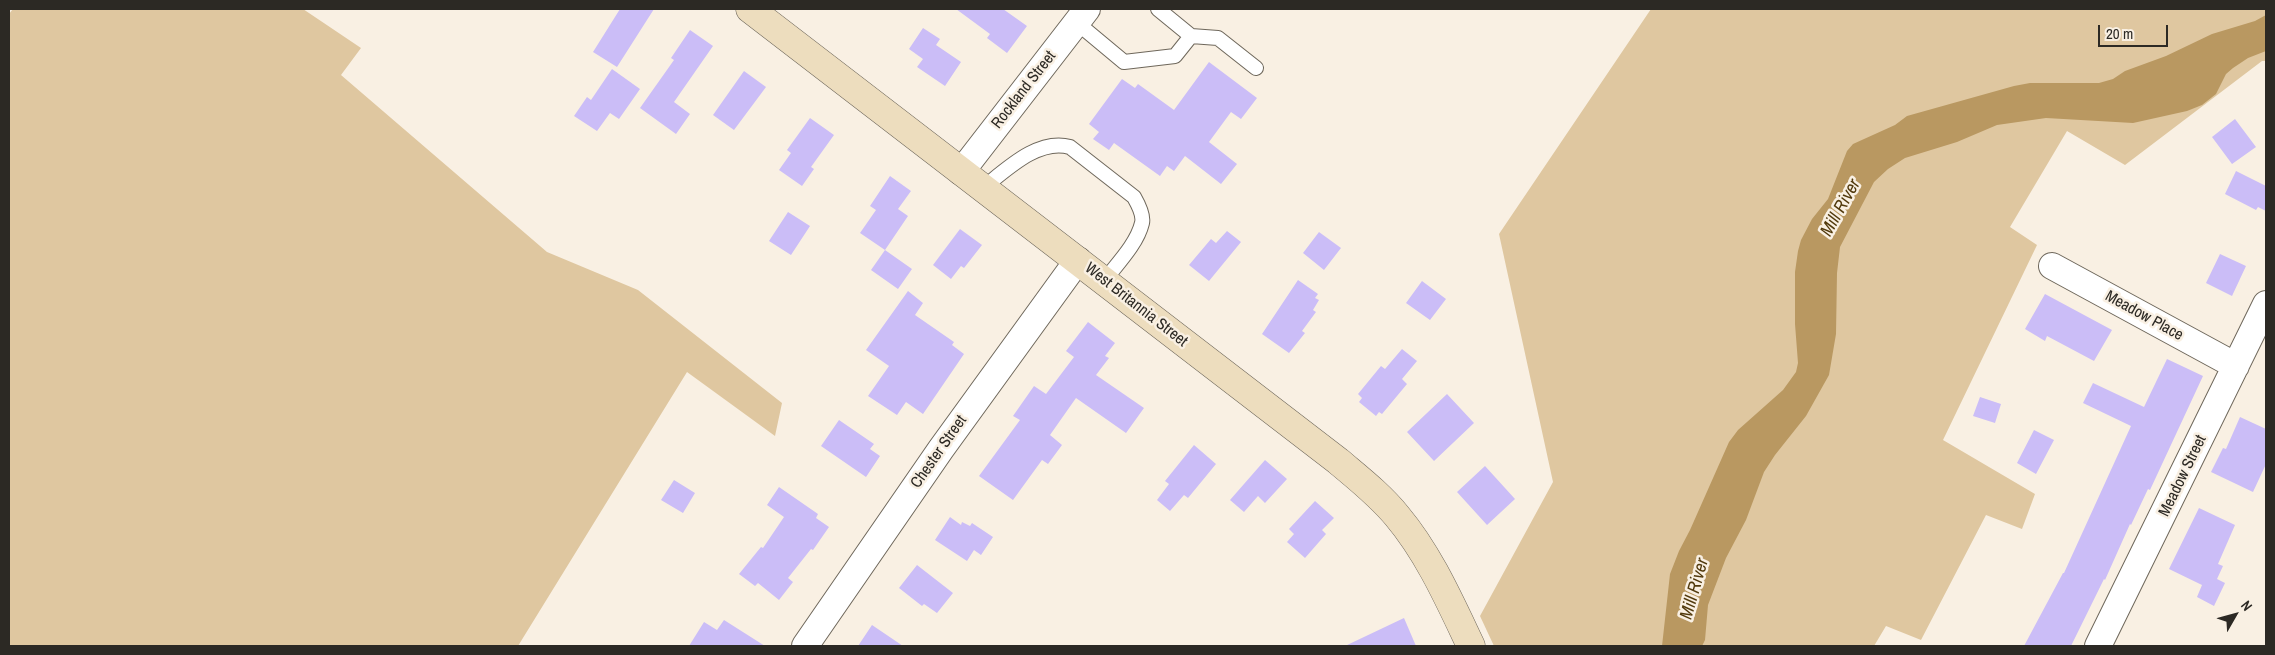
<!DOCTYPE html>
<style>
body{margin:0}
#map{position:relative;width:2275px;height:655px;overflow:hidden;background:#f9f0e3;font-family:"Archivo Narrow",sans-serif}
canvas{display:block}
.frame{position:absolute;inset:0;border:10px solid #2c2924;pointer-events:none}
.north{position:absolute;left:2210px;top:590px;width:50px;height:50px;-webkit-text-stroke:4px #f9f0e3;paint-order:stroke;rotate:52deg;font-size:14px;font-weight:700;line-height:20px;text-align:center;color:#2c2924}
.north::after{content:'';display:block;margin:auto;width:18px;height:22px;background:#2c2924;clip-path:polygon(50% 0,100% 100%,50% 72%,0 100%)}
.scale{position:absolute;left:2098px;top:25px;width:70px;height:22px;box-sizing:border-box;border:2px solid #2c2924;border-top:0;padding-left:6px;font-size:15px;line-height:18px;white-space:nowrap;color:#2c2924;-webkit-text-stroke:4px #f9f0e3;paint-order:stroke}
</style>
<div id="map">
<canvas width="2275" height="655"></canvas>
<div class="frame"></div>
<div class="north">N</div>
<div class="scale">20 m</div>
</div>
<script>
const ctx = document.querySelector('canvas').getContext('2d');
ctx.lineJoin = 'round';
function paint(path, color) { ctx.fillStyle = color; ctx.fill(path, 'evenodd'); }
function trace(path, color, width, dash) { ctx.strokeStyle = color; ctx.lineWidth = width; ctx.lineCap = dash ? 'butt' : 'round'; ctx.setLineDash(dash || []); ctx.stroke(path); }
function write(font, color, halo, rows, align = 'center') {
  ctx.font = font + ' "Archivo Narrow",sans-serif'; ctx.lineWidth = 5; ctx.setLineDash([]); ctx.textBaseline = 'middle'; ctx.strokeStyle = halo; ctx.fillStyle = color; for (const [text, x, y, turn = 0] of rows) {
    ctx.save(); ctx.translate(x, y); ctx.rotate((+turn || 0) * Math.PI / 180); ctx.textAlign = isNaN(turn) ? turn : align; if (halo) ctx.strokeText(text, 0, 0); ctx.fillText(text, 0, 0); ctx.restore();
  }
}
paint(new Path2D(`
 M 13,9 L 303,9 L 361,48 L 341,75 L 547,252 L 638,290 L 782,403 L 775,436 L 687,372 L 518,646 L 9,646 L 9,14 Z
 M 1651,9 L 2266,9 L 2266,61 L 2262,61 L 2125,165 L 2067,131 L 2010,227 L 2037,245 L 1943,440 L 2035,494 L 2022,529 L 1986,515 L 1921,640 L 1886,626 L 1874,646 L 1494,646 L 1480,616 L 1553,482 L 1499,234 Z`), '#dfc7a0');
paint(new Path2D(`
 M 2266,15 L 2266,51 L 2248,58 L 2233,68 L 2226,74 L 2216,94 L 2202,105 L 2187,111 L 2133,123 L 2046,118 L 1997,125 L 1957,142 L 1905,158 L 1888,169 L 1874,182 L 1840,247 L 1837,273 L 1836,334 L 1829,375 L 1806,416 L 1775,455 L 1764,472 L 1746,520 L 1726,558 L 1708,605 L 1705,640 L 1702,646 L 1662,646 L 1670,574 L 1679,551 L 1690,530 L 1729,442 L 1738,430 L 1783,390 L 1796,372 L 1798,363 L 1795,324 L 1795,272 L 1798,251 L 1801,240 L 1812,219 L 1828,199 L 1847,151 L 1853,144 L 1895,125 L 1907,116 L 2014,86 L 2030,83 L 2099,83 L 2113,79 L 2125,71 L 2166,56 L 2212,34 L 2255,21 Z`), '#b99861');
paint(new Path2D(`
 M 620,9 L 654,9 L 617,67 L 593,52 Z
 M 956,9 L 1003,9 L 1027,26 L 1007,53 L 987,38 L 990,34 Z
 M 923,28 L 940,39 L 936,45 L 961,62 L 945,86 L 917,67 L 923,59 L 909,49 Z
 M 690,30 L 713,46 L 674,102 L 690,114 L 676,134 L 640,108 L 674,60 L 671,58 Z
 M 1209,62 L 1257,98 L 1241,119 L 1231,112 L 1209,142 L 1237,164 L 1221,184 L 1185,156 L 1174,171 L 1167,166 L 1160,176 L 1114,143 L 1109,150 L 1093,139 L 1099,132 L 1089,124 L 1122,79 L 1135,88 L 1138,84 L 1174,110 Z
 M 612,69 L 640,89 L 619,119 L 610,113 L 597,131 L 574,116 L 587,97 L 591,100 Z
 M 744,71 L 766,87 L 734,130 L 713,115 Z
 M 810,118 L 834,135 L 811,167 L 814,169 L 802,186 L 779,170 L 791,153 L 787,150 Z
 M 2235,119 L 2256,147 L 2232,164 L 2212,137 Z
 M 2236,171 L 2266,186 L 2266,211 L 2258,207 L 2256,210 L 2225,194 Z
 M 890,176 L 911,191 L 898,209 L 908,216 L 885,250 L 912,269 L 898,289 L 871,270 L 885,250 L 860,233 L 876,210 L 870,206 Z
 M 788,212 L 810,226 L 791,255 L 769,241 Z
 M 960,229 L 982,245 L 964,268 L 961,266 L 951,279 L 933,265 Z
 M 1227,231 L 1241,242 L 1209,281 L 1189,265 L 1211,239 L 1216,243 Z
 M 1319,232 L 1341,248 L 1324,270 L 1303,253 Z
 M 2220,254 L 2246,266 L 2232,296 L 2206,283 Z
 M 1298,280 L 1318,294 L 1315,298 L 1319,300 L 1313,310 L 1316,312 L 1302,331 L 1305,333 L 1289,353 L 1262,334 Z
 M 1422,281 L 1446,299 L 1430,320 L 1406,303 Z
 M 908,291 L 923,303 L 915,315 L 954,342 L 952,345 L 964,354 L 923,414 L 906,402 L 897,415 L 868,396 L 889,366 L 866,350 Z
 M 2045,294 L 2112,330 L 2094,361 L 2047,336 L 2045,341 L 2025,329 Z
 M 1088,322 L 1115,343 L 1105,356 L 1109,358 L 1096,375 L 1144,408 L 1126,433 L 1076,398 L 1050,435 L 1062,445 L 1048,464 L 1042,460 L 1013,500 L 979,476 L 1020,420 L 1013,416 L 1034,386 L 1046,394 L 1074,357 L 1066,351 Z
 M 1402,349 L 1417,361 L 1402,379 L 1407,384 L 1382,414 L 1379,412 L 1376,416 L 1359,402 L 1362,398 L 1358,394 L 1381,366 L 1385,369 Z
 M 2167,359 L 2203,376 L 2150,490 L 2148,489 L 2131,525 L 2130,524 L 2105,580 L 2104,579 L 2071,646 L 2024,646 L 2063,573 L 2064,573 L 2131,426 L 2083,403 L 2093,383 L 2144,407 Z
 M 1447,394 L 1474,423 L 1434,461 L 1407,432 Z
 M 1980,397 L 2001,404 L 1995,423 L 1973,416 Z
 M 2240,417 L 2266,429 L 2266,464 L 2253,492 L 2211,472 L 2223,448 L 2226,449 Z
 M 839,420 L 874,444 L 870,449 L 880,456 L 866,477 L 821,446 Z
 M 2034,430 L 2054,440 L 2036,474 L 2017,463 Z
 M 1194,445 L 1216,464 L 1188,498 L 1184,495 L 1170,511 L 1157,500 L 1169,484 L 1165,481 Z
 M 1265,460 L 1287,479 L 1265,503 L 1258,496 L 1244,512 L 1230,500 Z
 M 1485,466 L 1515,499 L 1487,525 L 1457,492 Z
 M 674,480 L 695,493 L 683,513 L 661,500 Z
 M 779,487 L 818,514 L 816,518 L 829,527 L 813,550 L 811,549 L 788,578 L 793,582 L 779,600 L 758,583 L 755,586 L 739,574 L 761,547 L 763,548 L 784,517 L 767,505 Z
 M 1315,501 L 1334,518 L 1322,530 L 1326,534 L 1305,558 L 1287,542 L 1294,534 L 1289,529 Z
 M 2199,508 L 2235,525 L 2218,564 L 2223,566 L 2217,579 L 2225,583 L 2214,606 L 2197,597 L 2202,585 L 2169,569 Z
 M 950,517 L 961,525 L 962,522 L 970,526 L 972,523 L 993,537 L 981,555 L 974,550 L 967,561 L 935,540 Z
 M 917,565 L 953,593 L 937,613 L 924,604 L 922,606 L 899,588 Z
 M 1404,618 L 1416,646 L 1345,646 Z
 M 724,620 L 765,646 L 689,646 L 704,622 L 717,630 Z
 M 872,625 L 903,646 L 858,646 Z`), '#cbbdf7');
const lane = new Path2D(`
 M 1076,22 L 1124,62 L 1175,56 L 1191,36 L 1158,9
 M 1191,36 L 1218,38 L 1256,68
 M 983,188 C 1006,170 1038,138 1070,147 L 1134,197 C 1138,204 1144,215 1142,223 C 1137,244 1117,264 1104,281`);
const street = new Path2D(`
 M 961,172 L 1087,9
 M 2052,266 L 2236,366
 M 805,646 L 941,449 L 1078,260
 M 2098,646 L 2266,304`);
const secondary = new Path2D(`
 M 750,9 L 1338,461 C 1358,478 1380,495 1397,516 C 1429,554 1450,602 1471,646`);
trace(lane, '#6e675b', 16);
trace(street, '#6e675b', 28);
trace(secondary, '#6e675b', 29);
trace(lane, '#fff', 14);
trace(street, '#fff', 26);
trace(secondary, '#edddbe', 28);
write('16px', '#2c2924', '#f9f0e3', [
 ["Rockland Street",1024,90,-52],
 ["West Britannia Street",1136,305,38],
 ["Meadow Place",2144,316,29],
 ["Chester Street",939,452,-55],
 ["Meadow Street",2183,476,-64]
]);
write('italic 18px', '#523a0d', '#f9f0e3', [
 ["Mill River",1841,208,-61],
 ["Mill River",1695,589,-74]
]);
</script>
